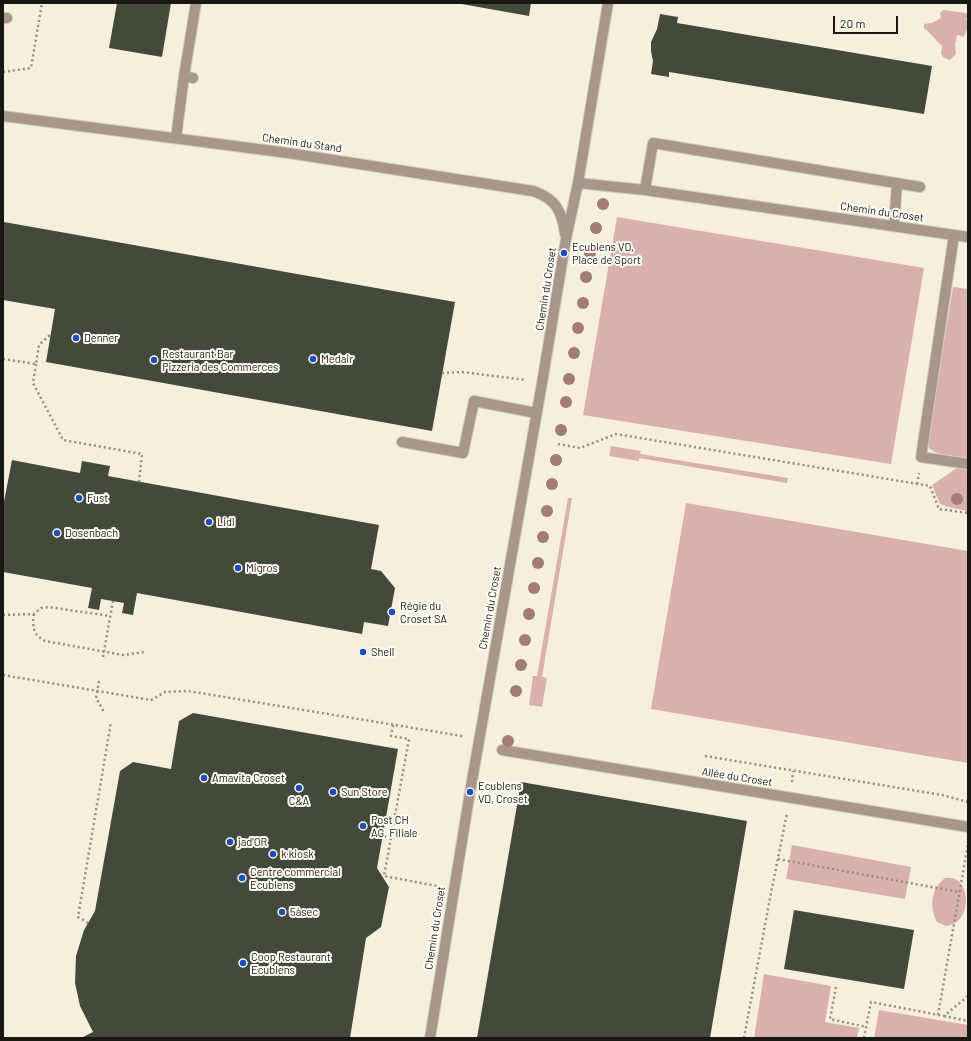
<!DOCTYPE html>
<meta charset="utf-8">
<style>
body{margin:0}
#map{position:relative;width:971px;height:1041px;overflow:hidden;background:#f5efdc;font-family:Barlow,sans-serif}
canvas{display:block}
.frame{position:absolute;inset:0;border:4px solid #191711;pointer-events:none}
.scale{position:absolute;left:833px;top:16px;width:65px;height:18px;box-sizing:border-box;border:2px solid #191711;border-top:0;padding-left:5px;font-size:12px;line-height:14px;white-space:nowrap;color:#191711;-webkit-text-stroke:3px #fffcf5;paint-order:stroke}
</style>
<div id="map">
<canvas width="971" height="1041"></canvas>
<div class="frame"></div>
<div class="scale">20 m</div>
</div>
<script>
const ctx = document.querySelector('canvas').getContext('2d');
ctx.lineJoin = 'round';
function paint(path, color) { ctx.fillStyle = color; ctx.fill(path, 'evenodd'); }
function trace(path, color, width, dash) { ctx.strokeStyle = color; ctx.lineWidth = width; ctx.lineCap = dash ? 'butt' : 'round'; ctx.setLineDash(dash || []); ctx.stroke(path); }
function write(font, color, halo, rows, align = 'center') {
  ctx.font = font + ' Barlow,sans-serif'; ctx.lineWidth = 4; ctx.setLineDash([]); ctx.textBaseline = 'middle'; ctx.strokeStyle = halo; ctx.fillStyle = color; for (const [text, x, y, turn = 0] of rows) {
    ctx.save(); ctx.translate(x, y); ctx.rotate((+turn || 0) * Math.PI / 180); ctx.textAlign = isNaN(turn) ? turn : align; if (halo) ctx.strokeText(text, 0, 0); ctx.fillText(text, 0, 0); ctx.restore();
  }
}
paint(new Path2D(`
 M 943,10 L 966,13 L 968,16 L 966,19 C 969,24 967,32 963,37 L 959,35 L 957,36 L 955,44 L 956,54 L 950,60 L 944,58 L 941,54 L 942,46 C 938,42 927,30 924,28 L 924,24 L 932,23 L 941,18 L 940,13 Z
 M 617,217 L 924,268 L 891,464 L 583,415 Z
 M 953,287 L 968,289 L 968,458 C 957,456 930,456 927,444 Z
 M 611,446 L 641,451 L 640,454 L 788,478 L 787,483 L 639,458 L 639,461 L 609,456 Z
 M 957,468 L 968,469 L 968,511 L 952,508 L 940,504 L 932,485 Z
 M 568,498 L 572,498 L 542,677 L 547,678 L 542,707 L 529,705 L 533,676 L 537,676 Z
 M 686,503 L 968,551 L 968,763 L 651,709 Z
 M 792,845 L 911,867 L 905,899 L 786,879 Z
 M 945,878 C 967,874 971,906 960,919 C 956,923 951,925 946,926 L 937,922 C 929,906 931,889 945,878 Z
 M 764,974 L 831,986 L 825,1022 L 859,1028 L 857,1038 L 754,1038 Z
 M 879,1010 L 968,1025 L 968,1038 L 874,1038 Z`), '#dab0ad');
paint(new Path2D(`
 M 117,3 L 171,3 L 162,57 L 109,48 Z
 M 456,3 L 531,3 L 529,16 Z
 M 660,14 L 678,17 L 677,23 L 932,66 L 924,114 L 669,72 L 669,77 L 651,74 L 653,61 L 651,51 L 651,42 L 657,29 Z
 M 4,222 L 455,302 L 432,431 L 46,362 L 55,309 L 3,300 Z
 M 12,460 L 80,473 L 82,461 L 110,466 L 108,476 L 379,525 L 371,569 L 381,571 L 395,588 L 388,626 L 364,622 L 362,634 L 137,593 L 133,615 L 122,613 L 124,603 L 101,599 L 99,610 L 88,608 L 92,588 L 3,572 L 3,507 Z
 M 193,713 L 398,749 L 377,868 L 389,887 L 381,927 L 366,938 L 350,1038 L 81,1038 L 93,1032 L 80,1006 L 75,983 L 76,956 L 84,930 L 95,911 L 120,771 L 133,762 L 171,769 L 179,721 Z
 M 521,782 L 747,821 L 710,1038 L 477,1038 Z
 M 794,910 L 914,930 L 904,989 L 784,969 Z`), '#444a3b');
const service = new Path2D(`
 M 3,18 L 7,18
 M 193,78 L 184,76 L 196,3
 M 176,138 L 184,76
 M 645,190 L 653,143 L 920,187
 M 894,226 L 897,183
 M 402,442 L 463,453 L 474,401 L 536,413`);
const pedestrian = new Path2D(`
 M 954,235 L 921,457 L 968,464
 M 502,750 L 968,827`);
const minor = new Path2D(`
 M 3,116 L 288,153 L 533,191 C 556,199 562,211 565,234
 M 578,183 L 645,190 L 968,237
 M 430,1038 L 470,792 L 542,383 L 566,239 L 578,183 L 608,3`);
trace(service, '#d2ccbc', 12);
trace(pedestrian, '#d2ccbc', 12);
trace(minor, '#d2ccbc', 12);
trace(new Path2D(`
 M 3,72 L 31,68 L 42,3
 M 3,359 L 36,364 L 39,345 L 51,334
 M 36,364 L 33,383 L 63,440 L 142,454 L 139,482
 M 442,373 L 462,372 L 526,380
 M 558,444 L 580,448 L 616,434 L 930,486 L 939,509 L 968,513
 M 917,484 L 919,473
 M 34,614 C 32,626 33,635 45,641 L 123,655 L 144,652
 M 3,615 L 34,614 L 41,608 L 49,607 L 110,616
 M 103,657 L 113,601
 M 3,675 L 151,700 L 165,692 L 188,691 L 462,736
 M 99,681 L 96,698 L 104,712
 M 393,725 L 391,736 L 409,739 L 384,876 L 437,886
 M 705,756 L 942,795 L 968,802
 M 792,782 L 793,771
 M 778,859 L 959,892
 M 88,923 L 78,917 L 111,722
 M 836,987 L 830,1019 L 866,1027
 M 938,1015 L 968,844
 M 944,1016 L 968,1021
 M 744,1038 L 770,898 L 787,813
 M 864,1038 L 871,1002 L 944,1016 L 968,996`), '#928e81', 2.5, [2, 3]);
trace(service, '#a89689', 10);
trace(pedestrian, '#a89689', 10);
trace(minor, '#a89689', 10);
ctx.fillStyle = '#a37d75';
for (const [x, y] of [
 [603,204],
 [596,228],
 [590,253],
 [586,277],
 [583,303],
 [578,328],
 [574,353],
 [569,379],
 [566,402],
 [561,430],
 [556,460],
 [552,484],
 [957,499],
 [547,511],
 [543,537],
 [538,563],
 [534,588],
 [529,614],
 [525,640],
 [521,665],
 [516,691],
 [508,741]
]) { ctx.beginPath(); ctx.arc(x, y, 6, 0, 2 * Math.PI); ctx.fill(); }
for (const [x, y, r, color] of [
 [564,253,4,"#1a4ebb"],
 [76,338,4,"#1a4ebb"],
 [313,359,4,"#1a4ebb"],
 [154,360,4,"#1a4ebb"],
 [79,498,4,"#1a4ebb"],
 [209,522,4,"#1a4ebb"],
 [57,533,4,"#1a4ebb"],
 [238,568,4,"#1a4ebb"],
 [392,612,4,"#1a4ebb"],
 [363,652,4,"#1a4ebb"],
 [204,778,4,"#1a4ebb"],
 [299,788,4,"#1a4ebb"],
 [333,792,4,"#1a4ebb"],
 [470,792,4,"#1a4ebb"],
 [363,826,4,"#1a4ebb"],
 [230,842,4,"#1a4ebb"],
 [273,854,4,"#1a4ebb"],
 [242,878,4,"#1a4ebb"],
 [282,912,4,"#1a4ebb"],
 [243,963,4,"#1a4ebb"]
]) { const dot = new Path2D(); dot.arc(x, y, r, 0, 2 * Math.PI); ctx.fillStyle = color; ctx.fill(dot); trace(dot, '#fffcf5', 1.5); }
write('11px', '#191711', '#fffcf5', [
 ["Chemin du Stand",302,143,8],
 ["Chemin du Croset",882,212,8],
 ["Chemin du Croset",546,289,-81],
 ["Chemin du Croset",490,608,-80],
 ["Allée du Croset",737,777,9],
 ["Chemin du Croset",435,928,-81]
]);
write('11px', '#191711', '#fffcf5', [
 ["Ecublens VD,",572,247],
 ["Place de Sport",572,260],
 ["Denner",84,338],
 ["Restaurant Bar",162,354],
 ["Pizzeria des Commerces",162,367],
 ["Medair",321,359],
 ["Fust",87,498],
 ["Lidl",217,522],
 ["Dosenbach",65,533],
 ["Migros",246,568],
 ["Régie du",400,606],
 ["Croset SA",400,619],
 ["Shell",371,652],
 ["Amavita Croset",212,778],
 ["Ecublens",478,786],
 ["VD, Croset",478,799],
 ["Sun Store",341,792],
 ["C&A",299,801,"center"],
 ["Post CH",371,820],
 ["AG, Filiale",371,833],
 ["jad'OR",238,842],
 ["k kiosk",281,854],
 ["Centre commercial",250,872],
 ["Ecublens",250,885],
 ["5àsec",290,912],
 ["Coop Restaurant",251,957],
 ["Ecublens",251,970]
], 'left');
</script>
